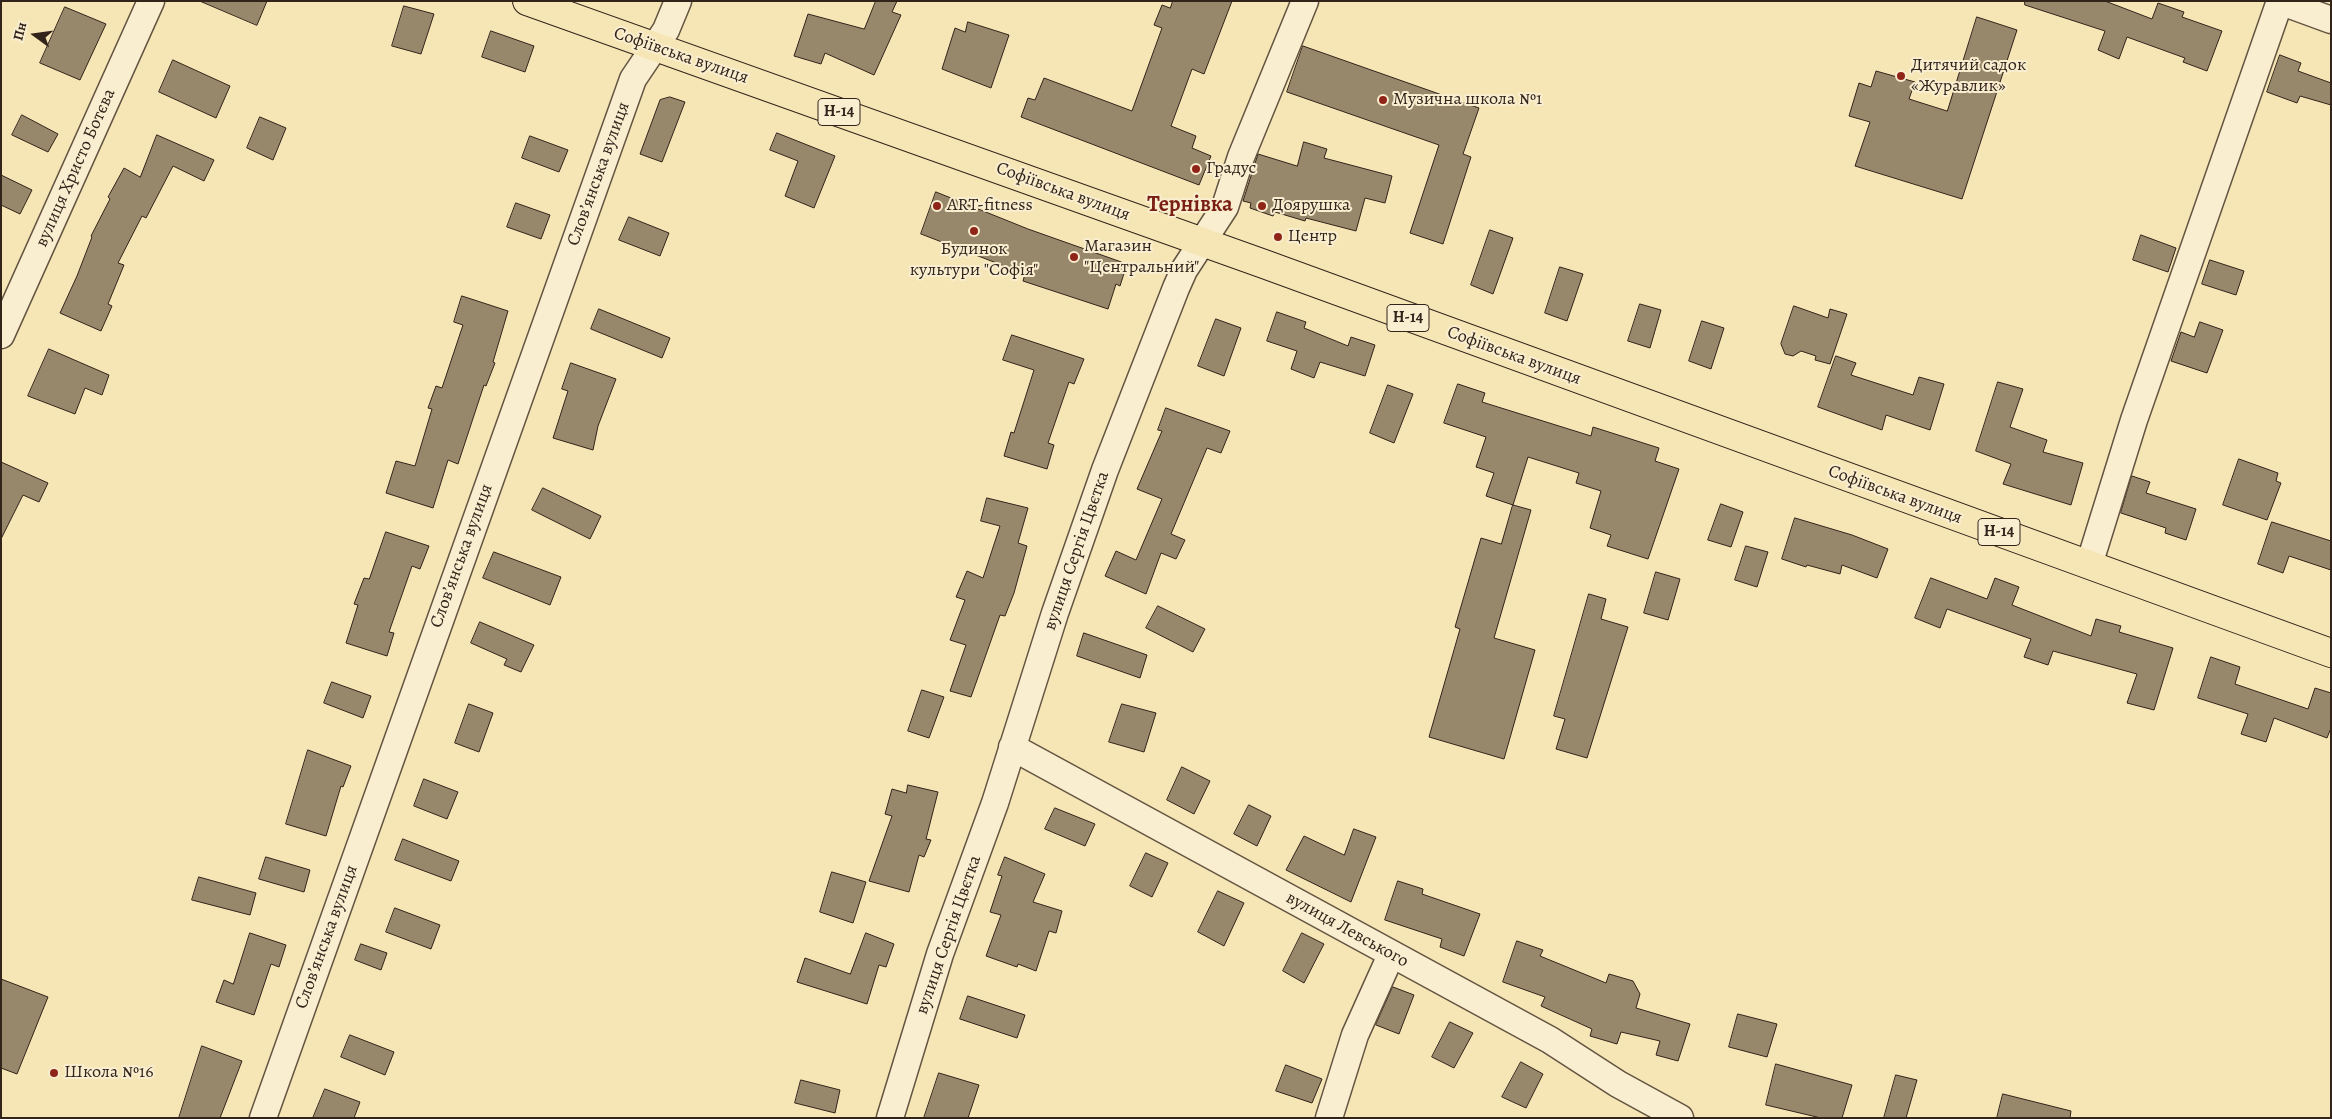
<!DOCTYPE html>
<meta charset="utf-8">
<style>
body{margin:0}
#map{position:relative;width:2332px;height:1119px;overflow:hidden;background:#f6e5b5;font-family:Alegreya,serif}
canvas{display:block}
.frame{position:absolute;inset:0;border:2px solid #32231b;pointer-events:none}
.north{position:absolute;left:10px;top:10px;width:50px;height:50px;-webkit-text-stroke:4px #f9eecf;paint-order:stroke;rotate:284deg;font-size:14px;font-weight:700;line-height:20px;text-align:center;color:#32231b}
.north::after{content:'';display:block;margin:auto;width:18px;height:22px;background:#32231b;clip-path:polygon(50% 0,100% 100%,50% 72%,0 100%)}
</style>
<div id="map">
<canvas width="2332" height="1119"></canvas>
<div class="frame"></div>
<div class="north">Пн</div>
</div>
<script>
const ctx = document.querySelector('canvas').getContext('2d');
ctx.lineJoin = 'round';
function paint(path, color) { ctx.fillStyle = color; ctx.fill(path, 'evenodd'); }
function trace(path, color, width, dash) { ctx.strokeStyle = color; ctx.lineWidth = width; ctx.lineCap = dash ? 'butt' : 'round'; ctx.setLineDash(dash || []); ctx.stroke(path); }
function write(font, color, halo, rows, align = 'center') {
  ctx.font = font + ' Alegreya,serif'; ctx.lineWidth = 4; ctx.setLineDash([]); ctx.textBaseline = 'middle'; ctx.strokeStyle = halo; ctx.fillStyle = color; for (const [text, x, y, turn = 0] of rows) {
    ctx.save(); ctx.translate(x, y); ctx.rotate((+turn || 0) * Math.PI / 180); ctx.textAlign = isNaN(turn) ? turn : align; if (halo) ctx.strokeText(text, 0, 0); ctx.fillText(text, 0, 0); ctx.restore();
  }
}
const building = new Path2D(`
 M 200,1 L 267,1 L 257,25 Z
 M 876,1 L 897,1 L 892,12 L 901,15 L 874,75 L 825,53 L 821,64 L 794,56 L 808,14 L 864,29 Z
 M 1173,1 L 1232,1 L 1204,74 L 1192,69 L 1171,126 L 1196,136 L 1192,148 L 1211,156 L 1199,185 L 1021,117 L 1028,98 L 1035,100 L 1044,78 L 1132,111 L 1162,28 L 1154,25 L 1162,5 L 1170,8 Z
 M 2025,1 L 2105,1 L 2152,19 L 2158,3 L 2184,12 L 2182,17 L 2222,31 L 2207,71 L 2183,62 L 2185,58 L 2127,37 L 2119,59 L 2098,50 L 2105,31 L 2025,5 Z
 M 404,6 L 434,14 L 421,54 L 392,46 Z
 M 65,7 L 106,24 L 80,80 L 40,63 Z
 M 1977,17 L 2017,30 L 1962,199 L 1855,166 L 1870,122 L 1849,116 L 1859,83 L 1871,87 L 1876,71 L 1915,82 L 1909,99 L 1947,111 Z
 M 968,22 L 1009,35 L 991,88 L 942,69 L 955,28 L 965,32 Z
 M 491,31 L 534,46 L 525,72 L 482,57 Z
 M 1303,46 L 1479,108 L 1463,154 L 1471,157 L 1443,244 L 1410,233 L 1439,145 L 1287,92 Z
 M 2280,55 L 2301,63 L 2298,71 L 2331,83 L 2331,105 L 2300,96 L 2297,103 L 2267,92 Z
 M 173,60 L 230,86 L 216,118 L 159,92 Z
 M 670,97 L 685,102 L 662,162 L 640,154 L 660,100 Z
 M 22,115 L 58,134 L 48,152 L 12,135 Z
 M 260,117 L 286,128 L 273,160 L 247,148 Z
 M 777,133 L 835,156 L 814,208 L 785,196 L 798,161 L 770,150 Z
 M 157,135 L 214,160 L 204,181 L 173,166 L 146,218 L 142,216 L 118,263 L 124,265 L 108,304 L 112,306 L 101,331 L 60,313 L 77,276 L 92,237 L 91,236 L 110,199 L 108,197 L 124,168 L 140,177 Z
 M 530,136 L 568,150 L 559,172 L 522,158 Z
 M 1304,142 L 1327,149 L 1324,158 L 1392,176 L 1385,203 L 1365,198 L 1356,231 L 1306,218 L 1305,221 L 1275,212 L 1273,216 L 1250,208 L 1251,203 L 1243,201 L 1258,154 L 1297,166 Z
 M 1,175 L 32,190 L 20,214 L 1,205 Z
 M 936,192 L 1028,229 L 1127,264 L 1120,286 L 1116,284 L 1108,309 L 1023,281 L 1025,274 L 921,234 Z
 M 516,203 L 550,215 L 541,239 L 507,227 Z
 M 629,217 L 669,233 L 660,256 L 619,240 Z
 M 1490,230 L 1513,238 L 1493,294 L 1471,285 Z
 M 2141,235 L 2176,248 L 2168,272 L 2133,260 Z
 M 2210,260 L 2244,271 L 2236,295 L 2202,284 Z
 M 1560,267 L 1583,274 L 1567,321 L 1545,313 Z
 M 462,296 L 508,311 L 493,362 L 495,363 L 486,386 L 484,385 L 458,464 L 448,460 L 433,508 L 386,493 L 396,461 L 415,466 L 432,409 L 428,408 L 436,386 L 442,388 L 463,325 L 454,322 Z
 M 1640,304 L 1661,310 L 1650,348 L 1628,341 Z
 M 1794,306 L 1828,318 L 1830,309 L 1847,314 L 1830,364 L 1815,360 L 1816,356 L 1801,351 L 1793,356 L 1785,354 L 1781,344 Z
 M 599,309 L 670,338 L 662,358 L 591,329 Z
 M 1277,312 L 1306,322 L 1304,328 L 1348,346 L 1351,337 L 1375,345 L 1365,376 L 1320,362 L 1314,378 L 1291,369 L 1297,351 L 1267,341 Z
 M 1216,319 L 1241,328 L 1224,376 L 1198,366 Z
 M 1702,321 L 1724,328 L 1711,369 L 1689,361 Z
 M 2200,322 L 2223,330 L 2207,373 L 2171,361 L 2181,332 L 2194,337 Z
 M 1012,335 L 1084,359 L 1074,384 L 1069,382 L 1048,443 L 1054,445 L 1047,469 L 1004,456 L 1011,432 L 1014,433 L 1034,370 L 1003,360 Z
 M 49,349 L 109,375 L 102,395 L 85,388 L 75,414 L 28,396 Z
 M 1836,356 L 1856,363 L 1851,375 L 1913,395 L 1919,377 L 1944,384 L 1930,430 L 1886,415 L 1882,430 L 1818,407 Z
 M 571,363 L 616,379 L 598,426 L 593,450 L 553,438 L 568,391 L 562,389 Z
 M 1998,382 L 2023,389 L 2010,427 L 2047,440 L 2043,452 L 2083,463 L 2071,505 L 2003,484 L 2011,464 L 1976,451 Z
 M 1458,384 L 1485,393 L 1482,402 L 1591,436 L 1593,427 L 1659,448 L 1655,461 L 1679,469 L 1648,559 L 1607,546 L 1611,535 L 1590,528 L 1601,491 L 1576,483 L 1579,473 L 1528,457 L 1513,505 L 1486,496 L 1494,473 L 1476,467 L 1486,437 L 1444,423 Z
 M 1388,385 L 1413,394 L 1394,443 L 1370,433 Z
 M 1166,408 L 1230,431 L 1221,453 L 1207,448 L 1171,534 L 1185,540 L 1176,559 L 1161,553 L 1146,594 L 1105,576 L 1116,551 L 1136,560 L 1162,499 L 1137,489 L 1162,431 L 1158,430 Z
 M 2239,459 L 2278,473 L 2276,481 L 2281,483 L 2267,520 L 2223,505 Z
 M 1,462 L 48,483 L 39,502 L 23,495 L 1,539 Z
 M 2132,476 L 2150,482 L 2146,493 L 2196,509 L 2186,540 L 2165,533 L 2166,528 L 2121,513 Z
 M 543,488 L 601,516 L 590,539 L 532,510 Z
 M 987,498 L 1028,508 L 1018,543 L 1027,546 L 1014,593 L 1005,616 L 1000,615 L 971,697 L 950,691 L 966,645 L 950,640 L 965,600 L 956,597 L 967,571 L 983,578 L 1000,526 L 981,521 Z
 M 1721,504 L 1743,512 L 1731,547 L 1708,540 Z
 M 1513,505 L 1531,510 L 1494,638 L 1535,650 L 1504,759 L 1429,737 L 1460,629 L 1455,627 L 1481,538 L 1501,544 Z
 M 1795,518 L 1852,535 L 1888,549 L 1877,578 L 1842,565 L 1840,574 L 1807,565 L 1806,567 L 1782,559 Z
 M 2272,522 L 2331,541 L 2331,570 L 2289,556 L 2283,573 L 2258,564 Z
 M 386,532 L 429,546 L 420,569 L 412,566 L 389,632 L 394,633 L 387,656 L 346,643 L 358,605 L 354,604 L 364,578 L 369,579 Z
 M 1746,546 L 1768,552 L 1757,587 L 1735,580 Z
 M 494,552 L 561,577 L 550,605 L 483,578 Z
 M 1656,572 L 1680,579 L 1668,620 L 1644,613 Z
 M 1931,578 L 1987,599 L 1995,578 L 2019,587 L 2012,605 L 2091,636 L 2096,619 L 2121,626 L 2119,632 L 2173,648 L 2154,710 L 2127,703 L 2137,674 L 2053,651 L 2048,665 L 2024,657 L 2031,639 L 1947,609 L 1940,628 L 1915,618 Z
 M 1589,594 L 1606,599 L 1601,619 L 1628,627 L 1587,758 L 1556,749 L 1565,719 L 1554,716 Z
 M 1158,606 L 1205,629 L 1193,652 L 1146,628 Z
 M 480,622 L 534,645 L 521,672 L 504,665 L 507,659 L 471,643 Z
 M 1084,633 L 1147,655 L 1140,678 L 1077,656 Z
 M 2211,657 L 2240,667 L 2235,684 L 2308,709 L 2315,688 L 2331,693 L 2331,728 L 2327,738 L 2274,718 L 2266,742 L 2241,734 L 2248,714 L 2198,698 Z
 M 332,682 L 371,696 L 363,718 L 324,703 Z
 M 922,690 L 944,697 L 929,738 L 908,731 Z
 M 469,704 L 493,713 L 479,752 L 455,743 Z
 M 1122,704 L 1156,713 L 1144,752 L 1109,742 Z
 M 308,750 L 351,766 L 343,787 L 341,786 L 326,836 L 286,824 Z
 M 1182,767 L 1210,781 L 1194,814 L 1167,800 Z
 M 424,779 L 458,792 L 447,819 L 414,806 Z
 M 908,785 L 938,792 L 926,839 L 931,840 L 924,857 L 919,855 L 909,892 L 869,881 L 892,816 L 885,814 L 892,789 L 906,793 Z
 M 1249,805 L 1271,816 L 1257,846 L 1234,834 Z
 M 1055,808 L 1095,824 L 1085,846 L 1045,829 Z
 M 1354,829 L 1376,837 L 1351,902 L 1286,870 L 1304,836 L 1344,855 Z
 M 403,839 L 459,861 L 451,881 L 395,860 Z
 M 1146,853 L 1168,863 L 1152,897 L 1130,886 Z
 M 266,857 L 310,870 L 304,892 L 259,879 Z
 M 1005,857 L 1045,874 L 1033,902 L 1062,911 L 1056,933 L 1049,931 L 1036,971 L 1018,964 L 1017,967 L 986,956 L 1001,915 L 990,912 L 1002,876 L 998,875 Z
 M 832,872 L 866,882 L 853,923 L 820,912 Z
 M 199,877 L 256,893 L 250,915 L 192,900 Z
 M 1398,881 L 1423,889 L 1422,894 L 1480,914 L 1464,956 L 1440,947 L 1442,939 L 1385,920 Z
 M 1218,891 L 1244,903 L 1224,946 L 1198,932 Z
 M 395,908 L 440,925 L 431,949 L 386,932 Z
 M 250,933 L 286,945 L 279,967 L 271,964 L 254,1015 L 216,1002 L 224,980 L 233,984 Z
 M 866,933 L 894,944 L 886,967 L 879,965 L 867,1004 L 797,982 L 805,958 L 850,974 Z
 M 1302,933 L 1324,944 L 1304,983 L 1283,971 Z
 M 1517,941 L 1543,950 L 1540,956 L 1606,983 L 1609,974 L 1633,981 L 1640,994 L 1636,1008 L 1690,1024 L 1678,1061 L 1656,1055 L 1660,1041 L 1621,1032 L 1617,1044 L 1590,1036 L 1592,1029 L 1541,1006 L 1545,997 L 1503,982 Z
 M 361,944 L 387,953 L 381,970 L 355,960 Z
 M 1,979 L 48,997 L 17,1074 L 1,1068 Z
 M 1393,987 L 1414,995 L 1399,1034 L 1376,1025 Z
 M 968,996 L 1025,1015 L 1017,1038 L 960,1019 Z
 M 1738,1014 L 1777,1024 L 1767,1057 L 1729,1047 Z
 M 1450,1022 L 1473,1033 L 1454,1068 L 1432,1057 Z
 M 350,1035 L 394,1052 L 385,1075 L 341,1057 Z
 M 202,1046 L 242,1061 L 220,1118 L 179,1118 Z
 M 1521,1062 L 1543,1074 L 1526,1108 L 1502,1097 Z
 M 1776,1064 L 1852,1085 L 1842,1118 L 1821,1118 L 1766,1105 Z
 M 1286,1065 L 1322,1079 L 1312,1103 L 1276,1091 Z
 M 939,1073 L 979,1085 L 968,1118 L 924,1118 Z
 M 1896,1075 L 1917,1080 L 1906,1118 L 1884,1118 Z
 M 801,1080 L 840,1090 L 835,1113 L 795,1103 Z
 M 325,1089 L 360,1102 L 354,1118 L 313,1118 Z
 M 2003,1094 L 2071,1111 L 2070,1118 L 1997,1118 Z`);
paint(building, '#98886b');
trace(building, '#32231b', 1);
const minor = new Path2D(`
 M 2279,1 L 2331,20
 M 1,335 L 151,1
 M 2089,565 L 2134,420 L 2280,1
 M 1012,747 L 1550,1040 L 1618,1084 L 1680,1118
 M 263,1118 L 633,79 L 666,30 L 678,1
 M 890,1118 L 940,954 L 995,803 L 1055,613 L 1105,470 L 1176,288 L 1184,270 L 1225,207 L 1241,157 L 1305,1
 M 1329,1118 L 1355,1035 L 1391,955`);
const major = new Path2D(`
 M 527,1 L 1264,264 L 2331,653`);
trace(minor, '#635442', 29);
trace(major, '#32231b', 30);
trace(minor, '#f9eecf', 26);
trace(major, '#f6e5b5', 28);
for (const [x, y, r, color] of [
 [1901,76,5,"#8f2418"],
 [1383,100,5,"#8f2418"],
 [1196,169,5,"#8f2418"],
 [937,206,5,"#8f2418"],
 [1262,206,5,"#8f2418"],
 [974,231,5,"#8f2418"],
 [1278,237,5,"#8f2418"],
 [1074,257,5,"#8f2418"],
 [54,1073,5,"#8f2418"]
]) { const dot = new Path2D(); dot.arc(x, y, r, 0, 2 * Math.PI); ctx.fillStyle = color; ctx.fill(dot); trace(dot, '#f9eecf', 2); }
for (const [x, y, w] of [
 [839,112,42],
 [1408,318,42],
 [1999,532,42]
]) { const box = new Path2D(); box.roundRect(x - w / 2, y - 13.5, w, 27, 4); ctx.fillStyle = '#f9eecf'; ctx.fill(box); trace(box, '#32231b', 1); }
write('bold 16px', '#32231b', null, [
 ["Н-14",839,112],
 ["Н-14",1408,318],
 ["Н-14",1999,532]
]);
write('18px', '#32231b', '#f9eecf', [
 ["Софіївська вулиця",681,56,19],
 ["вулиця Христо Ботєва",76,168,-66],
 ["Словʼянська вулиця",599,174,-70],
 ["Софіївська вулиця",1063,192,20],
 ["Софіївська вулиця",1514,356,20],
 ["Софіївська вулиця",1895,495,20],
 ["вулиця Сергія Цвєтка",1077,551,-71],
 ["Словʼянська вулиця",462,556,-70],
 ["вулиця Левського",1347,930,29],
 ["вулиця Сергія Цвєтка",949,935,-71],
 ["Словʼянська вулиця",327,937,-70]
]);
write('18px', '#32231b', '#f9eecf', [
 ["Дитячий садок",1911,66],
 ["«Журавлик»",1911,87],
 ["Музична школа №1",1393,100],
 ["Градус",1206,169],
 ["ART-fitness",947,206],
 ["Доярушка",1272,206],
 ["Центр",1288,237],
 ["Магазин",1084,247],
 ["\"Центральний\"",1084,268],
 ["Будинок",974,250,"center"],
 ["культури \"Софія\"",974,271,"center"],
 ["Школа №16",64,1073]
], 'left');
write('bold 22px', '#7a1f14', '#f9eecf', [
 ["Тернівка",1190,206]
]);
</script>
